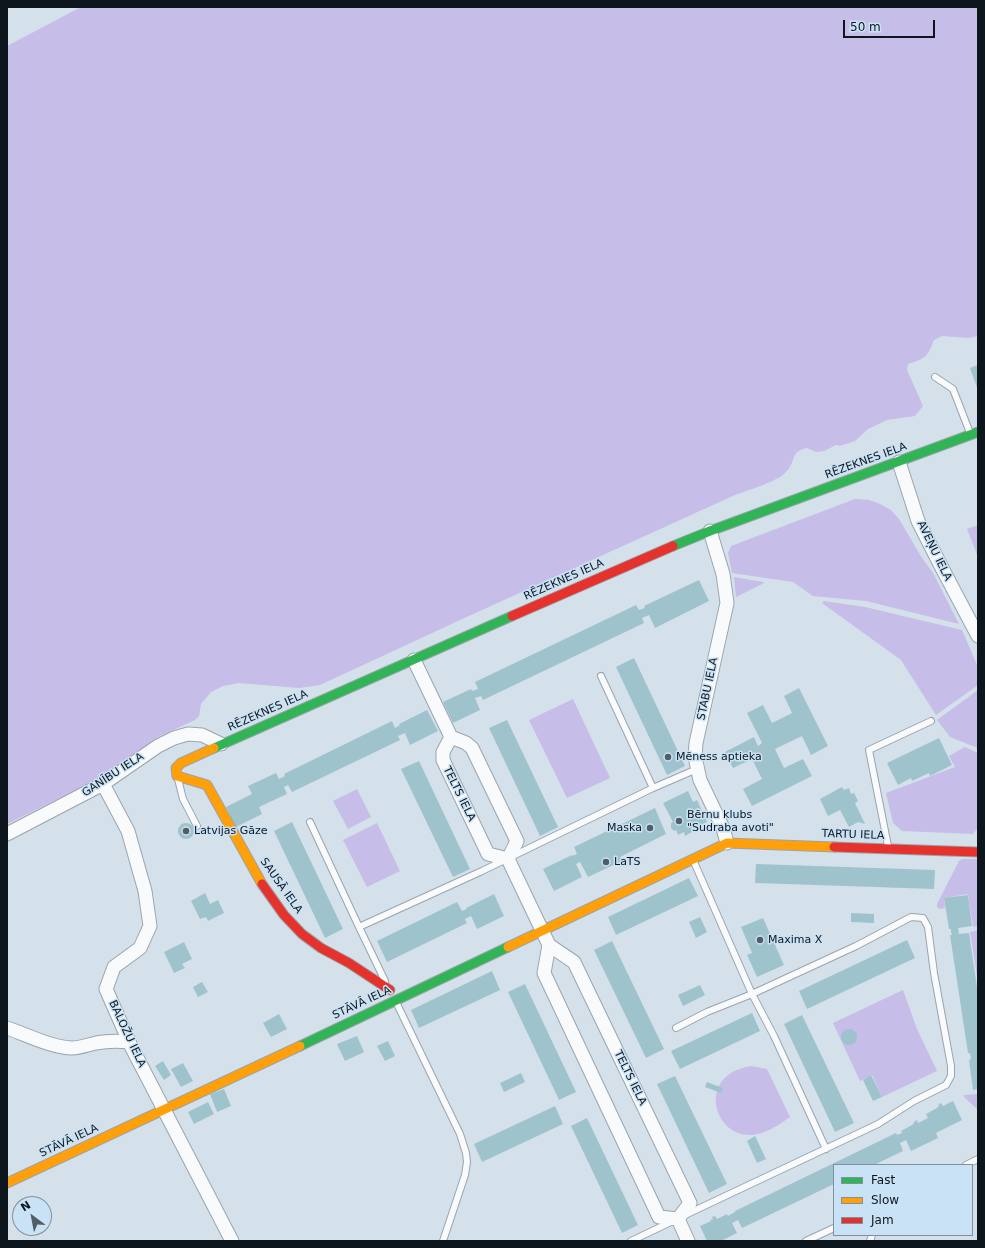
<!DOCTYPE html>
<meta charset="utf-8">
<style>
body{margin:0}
#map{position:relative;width:985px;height:1248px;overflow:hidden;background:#d4e1eb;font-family:"DejaVu Sans",sans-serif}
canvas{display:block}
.frame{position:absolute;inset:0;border:8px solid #0e161d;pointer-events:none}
.legend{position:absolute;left:833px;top:1164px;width:140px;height:72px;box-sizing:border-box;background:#cae2f5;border:1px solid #7f909f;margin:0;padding:5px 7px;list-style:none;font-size:12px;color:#0e161d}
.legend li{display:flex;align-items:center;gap:8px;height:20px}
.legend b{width:20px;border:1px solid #7f909f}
.north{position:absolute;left:12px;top:1196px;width:40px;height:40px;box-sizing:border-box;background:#cae2f5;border:1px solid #7f909f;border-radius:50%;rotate:328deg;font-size:11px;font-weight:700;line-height:16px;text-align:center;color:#0e161d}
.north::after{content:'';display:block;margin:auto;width:14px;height:18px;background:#535d65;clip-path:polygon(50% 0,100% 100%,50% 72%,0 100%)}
.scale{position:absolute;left:843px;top:20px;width:92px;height:18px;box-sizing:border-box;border:2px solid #0e161d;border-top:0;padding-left:5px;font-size:12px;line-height:14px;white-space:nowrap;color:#0e161d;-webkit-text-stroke:3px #cae2f5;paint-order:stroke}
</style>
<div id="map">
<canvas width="985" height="1248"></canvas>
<div class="frame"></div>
<ul class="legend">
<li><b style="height:5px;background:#30b455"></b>Fast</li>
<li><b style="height:5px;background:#ff9f0a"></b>Slow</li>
<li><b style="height:5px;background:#e5322d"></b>Jam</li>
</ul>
<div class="north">N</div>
<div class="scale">50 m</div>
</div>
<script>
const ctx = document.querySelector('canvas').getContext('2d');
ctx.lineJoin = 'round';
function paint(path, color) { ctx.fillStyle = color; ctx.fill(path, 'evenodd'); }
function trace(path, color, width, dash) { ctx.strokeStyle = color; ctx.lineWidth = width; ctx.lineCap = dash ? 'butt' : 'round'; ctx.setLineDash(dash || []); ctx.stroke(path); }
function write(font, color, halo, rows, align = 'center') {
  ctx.font = font + ' "DejaVu Sans",sans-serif'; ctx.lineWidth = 3; ctx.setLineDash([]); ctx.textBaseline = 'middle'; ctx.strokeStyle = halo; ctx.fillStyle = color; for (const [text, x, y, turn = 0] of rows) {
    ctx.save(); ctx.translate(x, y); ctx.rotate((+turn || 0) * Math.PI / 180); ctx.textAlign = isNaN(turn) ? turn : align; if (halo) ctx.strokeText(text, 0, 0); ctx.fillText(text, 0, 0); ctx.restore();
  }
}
paint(new Path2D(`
 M 81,7 L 978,7 L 978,336 L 968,338 L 942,336 L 934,340 C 927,357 927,358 908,364 L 907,370 L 923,406 L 915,416 L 887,420 L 868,429 L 855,441 L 840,446 L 836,445 L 824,451 L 816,452 L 807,448 C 789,452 797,461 786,472 C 777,482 748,490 735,495 L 471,615 L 320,685 L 299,688 L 239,683 L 223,686 L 211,692 L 201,704 L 199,716 L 195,720 L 158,737 L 104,776 L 7,824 L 7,46 Z
 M 855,499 L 869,500 L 880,504 L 891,510 L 899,519 L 922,558 L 933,573 L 959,624 L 866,601 L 813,596 L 793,582 L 732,573 L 728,553 L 731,546 Z
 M 978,525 L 978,557 L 967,529 Z
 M 734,577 L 763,582 L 764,583 L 736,597 Z
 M 824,601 L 865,607 L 962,630 L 978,667 L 978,685 L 936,715 L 901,660 L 822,603 Z
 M 978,690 L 978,748 L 950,737 L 937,720 Z
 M 573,699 L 610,778 L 567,798 L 529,720 Z
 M 965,747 L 978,753 L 978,828 L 973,834 L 902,831 L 893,823 L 886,793 L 955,767 L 949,756 Z
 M 357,789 L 371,817 L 348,829 L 333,801 Z
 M 377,823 L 400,871 L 367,887 L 343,840 Z
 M 962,859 L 978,859 L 978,926 L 973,927 L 968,894 L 944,898 L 945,908 L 940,909 L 937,907 L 937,904 L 959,861 Z
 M 978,930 L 978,982 L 970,932 Z
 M 903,990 L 917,1029 L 937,1071 L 882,1097 L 872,1075 L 860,1081 L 833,1023 Z
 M 751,1066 L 767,1069 L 790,1117 C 780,1124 770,1131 758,1134 C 715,1144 693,1075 751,1066 Z
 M 978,1094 L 978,1110 L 964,1097 L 964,1095 Z`), '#c6bde8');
paint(new Path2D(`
 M 978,365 L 978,390 L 970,368 Z
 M 699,580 L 709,601 L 655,628 L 649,615 L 642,618 L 644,623 L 483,700 L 481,696 L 475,698 L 480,710 L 453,723 L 443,702 L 471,689 L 472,691 L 478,689 L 475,682 L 636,605 L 639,610 L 645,608 L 644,606 Z
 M 634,658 L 685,766 L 667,775 L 616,667 Z
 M 799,688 L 828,746 L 811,755 L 802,736 L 775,749 L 784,768 L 803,759 L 812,776 L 752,806 L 743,789 L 762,779 L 752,759 L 733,768 L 725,752 L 754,737 L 758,746 L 762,743 L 747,713 L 763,705 L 772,723 L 792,713 L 784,696 Z
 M 427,710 L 438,731 L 410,745 L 405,733 L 398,736 L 400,740 L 292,792 L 288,785 L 284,787 L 287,794 L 259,807 L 262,814 L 236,827 L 226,807 L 252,794 L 248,786 L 276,773 L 279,779 L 285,776 L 284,774 L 392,721 L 395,728 L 400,725 L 399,724 Z
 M 507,720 L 558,827 L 540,836 L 489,728 Z
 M 939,738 L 952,765 L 930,776 L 929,773 L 912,781 L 911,778 L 898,785 L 887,763 Z
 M 419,761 L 470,869 L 453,877 L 401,769 Z
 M 842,787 L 844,790 L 849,788 L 851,794 L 854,793 L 858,801 L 855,803 L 865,824 L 858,822 L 849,827 L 840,810 L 828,816 L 820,799 Z
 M 688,791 L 693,802 L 697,800 L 707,822 L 691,829 L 692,832 L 685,836 L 684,832 L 678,835 L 676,830 L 674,831 L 671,828 L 671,823 L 673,822 L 663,803 Z
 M 655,808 L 666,834 L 620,857 L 622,861 L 588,877 L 580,862 L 576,864 L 582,877 L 554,891 L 543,869 L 572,855 L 572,856 L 577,854 L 574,847 Z
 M 292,822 L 343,929 L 325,938 L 274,831 Z
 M178 831a8 8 0 1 1 16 0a8 8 0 1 1-16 0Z
 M 756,864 L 935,870 L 934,889 L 755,883 Z
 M 689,878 L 698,896 L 616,935 L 608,917 Z
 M 205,893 L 210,904 L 218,900 L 224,913 L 208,921 L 206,917 L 200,919 L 191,901 Z
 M 494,894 L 504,916 L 477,929 L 471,916 L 465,919 L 467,923 L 387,962 L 377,941 L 457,902 L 462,911 L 467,909 L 466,908 Z
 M 968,895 L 972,926 L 958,928 L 959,934 L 969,933 L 978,994 L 978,1089 L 973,1090 L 969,1060 L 971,1059 L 970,1053 L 968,1053 L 950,935 L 952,935 L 951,932 L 951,929 L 949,929 L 944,898 Z
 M 851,913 L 874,914 L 874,923 L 851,922 Z
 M 700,917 L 707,932 L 696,938 L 689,922 Z
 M 763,918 L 784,965 L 757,977 L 747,955 L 752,953 L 741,927 Z
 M 907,940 L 915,958 L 807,1009 L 799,991 Z
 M 612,941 L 664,1049 L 646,1058 L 594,950 Z
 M 184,942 L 192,959 L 182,964 L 185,968 L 174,973 L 164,952 Z
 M 492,971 L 500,990 L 419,1028 L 411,1010 Z
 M 202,982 L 208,992 L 198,997 L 193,987 Z
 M 525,984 L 576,1092 L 559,1100 L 508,992 Z
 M 700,985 L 705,995 L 683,1006 L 678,995 Z
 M 752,1013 L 760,1031 L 680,1069 L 671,1051 Z
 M 279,1014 L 287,1029 L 271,1037 L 263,1023 Z
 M 802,1015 L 854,1123 L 835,1132 L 784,1024 Z
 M841 1037a8 8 0 1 1 16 0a8 8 0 1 1-16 0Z
 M 357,1036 L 364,1052 L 345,1061 L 337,1044 Z
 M 388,1041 L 395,1056 L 385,1061 L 377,1046 Z
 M 163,1061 L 171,1075 L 164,1080 L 155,1066 Z
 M 183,1063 L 193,1081 L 181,1087 L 171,1069 Z
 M 521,1073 L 525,1082 L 504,1092 L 500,1083 Z
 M 871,1075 L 882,1097 L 873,1101 L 863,1080 Z
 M 675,1076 L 727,1184 L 709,1193 L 657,1084 Z
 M 707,1082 L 723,1088 L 721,1093 L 705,1087 Z
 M 224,1089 L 231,1106 L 217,1112 L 210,1094 Z
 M 953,1101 L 962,1120 L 936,1133 L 938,1138 L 911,1151 L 906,1140 L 900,1143 L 903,1151 L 874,1165 L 834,1165 L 834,1184 L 742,1228 L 738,1220 L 732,1223 L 737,1233 L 721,1241 L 707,1241 L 700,1226 L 711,1221 L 710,1220 L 713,1219 L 712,1217 L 715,1216 L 717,1219 L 727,1214 L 728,1216 L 735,1212 L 735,1211 L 896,1133 L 897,1135 L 902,1133 L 901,1131 L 912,1125 L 914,1123 L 914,1122 L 917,1120 L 918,1123 L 928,1118 L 926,1114 L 937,1108 L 939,1106 L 938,1105 L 941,1103 L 943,1106 Z
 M 208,1102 L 214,1114 L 194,1124 L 188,1112 Z
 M 555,1106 L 563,1124 L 482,1162 L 474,1144 Z
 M 587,1118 L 638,1225 L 622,1233 L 571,1126 Z
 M 755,1136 L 766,1159 L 757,1163 L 747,1141 Z`), '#9fc3cd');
const lane = new Path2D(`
 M 935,377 L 953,389 L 970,433
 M 601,676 L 653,788
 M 178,779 L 183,799 L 197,826
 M 310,822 L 359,927
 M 888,846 L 869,750 L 931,721
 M 694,862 L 752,994 L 774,1036 L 826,1149
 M 385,981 L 359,927 L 482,871 L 653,788 L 697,769
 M 396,1002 L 460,1134 L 466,1153 L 467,1162 L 465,1175 L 443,1241
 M 676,1028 L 707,1012 L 752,994 L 856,946 L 911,917 L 923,918 L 928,927 L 934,973 L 951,1066 L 951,1076 L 946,1085 L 914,1101 L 878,1124 L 683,1216
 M 966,1165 L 978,1159
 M 631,1241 L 673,1221
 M 806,1241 L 834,1228
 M 870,1241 L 872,1235`);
const street = new Path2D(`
 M 899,462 L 918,521 L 942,568 L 978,636
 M 710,531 L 723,574 L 727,603 L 696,743 L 695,757 L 700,780 L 723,828 L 727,843
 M 414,660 L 451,737 L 466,743 L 472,748 L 517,841 L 508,859
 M 451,737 L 443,752 L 443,760 L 488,854 L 508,859
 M 103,784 L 128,831 L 145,891 L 150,926 L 140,948 L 114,967 L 106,989 L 131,1046 L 232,1241
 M 7,834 L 103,784 L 158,746 L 174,738 L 188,734 L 202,735 L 221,744
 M 508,859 L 549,945 L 574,962 L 690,1203 L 678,1219
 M 549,945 L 544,973 L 659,1217 L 678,1219
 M 7,1028 C 25,1034 53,1048 72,1048 C 80,1048 87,1045 96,1043 C 107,1041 118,1041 129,1042
 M 678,1219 L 688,1241`);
const fast = new Path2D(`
 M 673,546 L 710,531 L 978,432
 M 214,748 L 512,616
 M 300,1046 L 508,947`);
const slow = new Path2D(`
 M 214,748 L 181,763 L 176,768 L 177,776 L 207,785 L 262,884
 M 508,947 L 727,843 L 834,847
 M 7,1183 L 300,1046`);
const jam = new Path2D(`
 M 512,616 L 673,546
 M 834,847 L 978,852
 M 262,884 L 284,915 L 302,934 L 321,948 L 349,963 L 390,990`);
trace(lane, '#9aa4ac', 8);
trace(street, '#9aa4ac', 15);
trace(fast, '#9aa4ac', 11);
trace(slow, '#9aa4ac', 11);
trace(jam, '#9aa4ac', 11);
trace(lane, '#f9fafc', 6);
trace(street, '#f9fafc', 13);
trace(fast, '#30b455', 9);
trace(slow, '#ff9f0a', 9);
trace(jam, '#e5322d', 9);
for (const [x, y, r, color] of [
 [668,757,4,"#535d65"],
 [679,821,4,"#535d65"],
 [650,828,4,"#535d65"],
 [186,831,4,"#535d65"],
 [606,862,4,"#535d65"],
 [760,940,4,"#535d65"]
]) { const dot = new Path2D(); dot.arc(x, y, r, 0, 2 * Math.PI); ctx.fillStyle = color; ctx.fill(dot); trace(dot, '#cae2f5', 1.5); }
write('11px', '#0e161d', '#cae2f5', [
 ["RĒZEKNES IELA",866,461,-20],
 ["AVEŅU IELA",934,551,64],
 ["RĒZEKNES IELA",564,580,-24],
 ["STABU IELA",708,689,-78],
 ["RĒZEKNES IELA",268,711,-24],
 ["GANĪBU IELA",113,775,-33],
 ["TELTS IELA",459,794,64],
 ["TARTU IELA",853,835,2],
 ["SAUSĀ IELA",281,886,55],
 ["STĀVĀ IELA",362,1003,-25],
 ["BALOŽU IELA",127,1034,65],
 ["TELTS IELA",630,1078,64],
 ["STĀVĀ IELA",69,1141,-25]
]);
write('11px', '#0e161d', '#cae2f5', [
 ["Mēness aptieka",676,757],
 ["Bērnu klubs",687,815],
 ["\"Sudraba avoti\"",687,828],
 ["Maska",642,828,"right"],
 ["Latvijas Gāze",194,831],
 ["LaTS",614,862],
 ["Maxima X",768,940]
], 'left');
</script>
